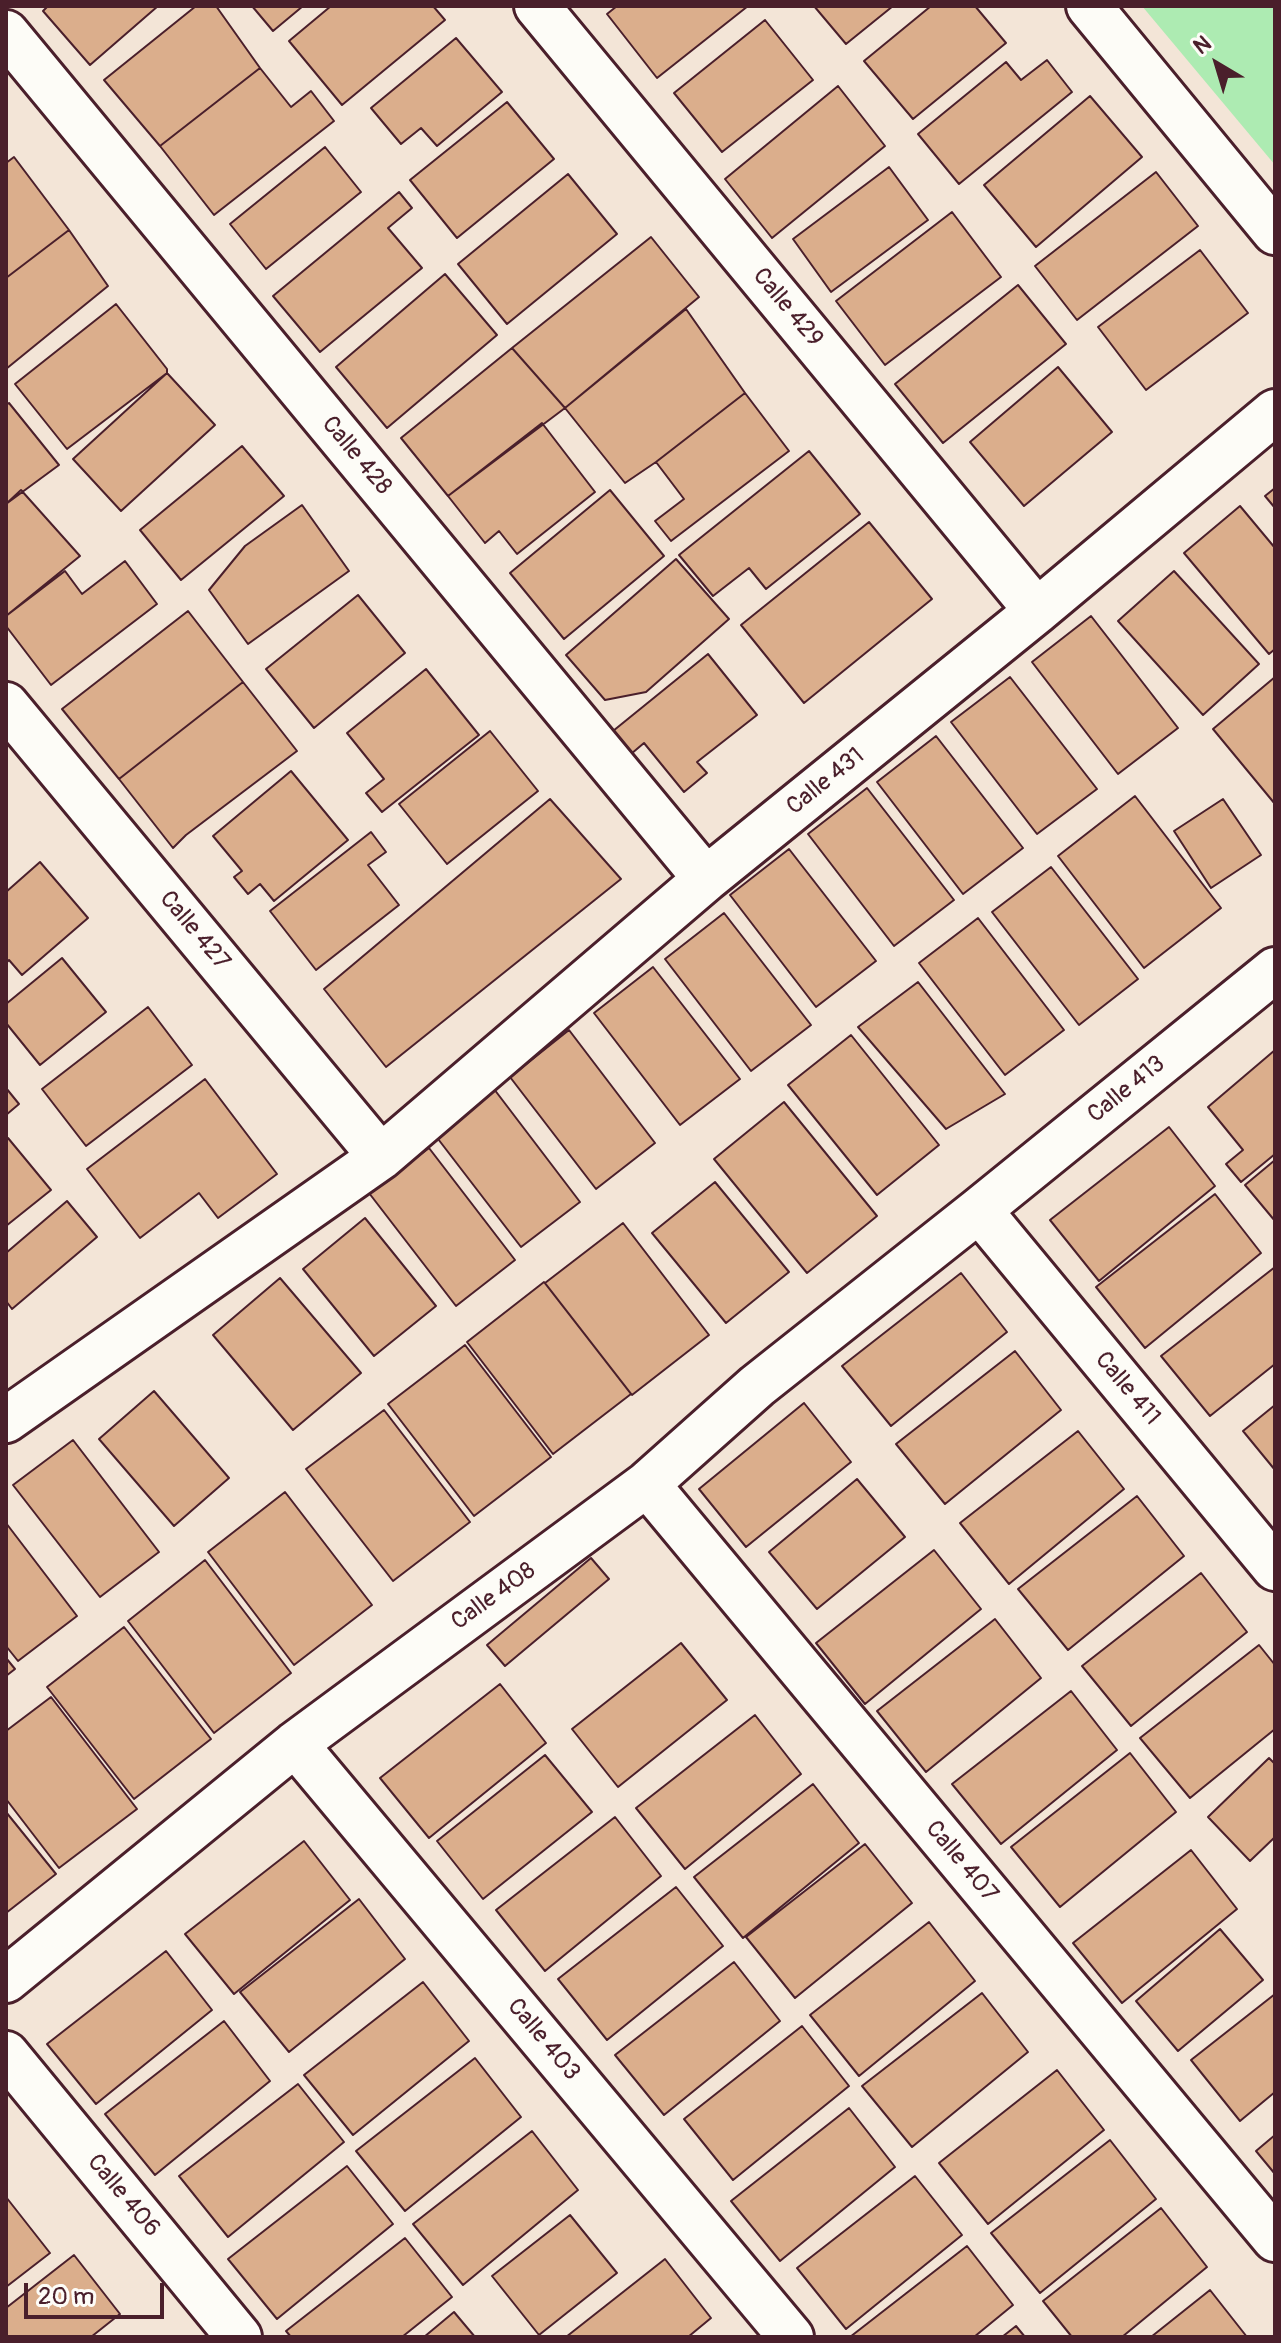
<!DOCTYPE html>
<style>
body{margin:0}
#map{position:relative;width:1281px;height:2343px;overflow:hidden;background:#f3e5d7;font-family:Pangolin,sans-serif}
canvas{display:block}
.frame{position:absolute;inset:0;border:8px solid #4a1f2b;pointer-events:none}
.north{position:absolute;left:1177px;top:24px;width:80px;height:80px;-webkit-text-stroke:6px #fdfcf7;paint-order:stroke;rotate:322deg;font-size:22px;font-weight:700;line-height:32px;text-align:center;color:#4a1f2b}
.north::after{content:'';display:block;margin:auto;width:28px;height:36px;background:#4a1f2b;clip-path:polygon(50% 0,100% 100%,50% 72%,0 100%)}
.scale{position:absolute;left:24px;top:2283px;width:140px;height:36px;box-sizing:border-box;border:4px solid #4a1f2b;border-top:0;padding-left:10px;font-size:24px;line-height:28px;white-space:nowrap;color:#4a1f2b;-webkit-text-stroke:6px #fdfcf7;paint-order:stroke}
</style>
<div id="map">
<canvas width="1281" height="2343"></canvas>
<div class="frame"></div>
<div class="north">N</div>
<div class="scale">20 m</div>
</div>
<script>
const ctx = document.querySelector('canvas').getContext('2d');
ctx.lineJoin = 'round';
function paint(path, color) { ctx.fillStyle = color; ctx.fill(path, 'evenodd'); }
function trace(path, color, width, dash) { ctx.strokeStyle = color; ctx.lineWidth = width; ctx.lineCap = dash ? 'butt' : 'round'; ctx.setLineDash(dash || []); ctx.stroke(path); }
function write(font, color, halo, rows, align = 'center') {
  ctx.font = font + ' Pangolin,sans-serif'; ctx.lineWidth = 8; ctx.setLineDash([]); ctx.textBaseline = 'middle'; ctx.strokeStyle = halo; ctx.fillStyle = color; for (const [text, x, y, turn = 0] of rows) {
    ctx.save(); ctx.translate(x, y); ctx.rotate((+turn || 0) * Math.PI / 180); ctx.textAlign = isNaN(turn) ? turn : align; if (halo) ctx.strokeText(text, 0, 0); ctx.fillText(text, 0, 0); ctx.restore();
  }
}
paint(new Path2D(`
 M 1142,6 L 1275,6 L 1275,165 Z`), '#adebb2');
const building = new Path2D(`
 M 48,6 L 158,6 L 90,65 L 43,11 Z
 M 196,6 L 216,6 L 260,68 L 160,146 L 104,80 Z
 M 252,6 L 303,6 L 273,31 Z
 M 331,6 L 433,6 L 445,20 L 342,105 L 289,41 Z
 M 617,6 L 748,6 L 657,78 L 607,14 Z
 M 814,6 L 893,6 L 846,44 Z
 M 931,6 L 975,6 L 1006,43 L 913,119 L 864,61 Z
 M 765,20 L 813,80 L 722,152 L 674,93 Z
 M 456,38 L 502,92 L 437,146 L 421,128 L 401,144 L 371,108 Z
 M 1047,60 L 1072,92 L 959,184 L 918,134 L 1006,62 L 1021,80 Z
 M 260,68 L 291,107 L 311,91 L 334,121 L 214,215 L 160,146 Z
 M 838,86 L 885,146 L 772,238 L 725,179 Z
 M 1090,96 L 1142,157 L 1036,247 L 984,185 Z
 M 507,102 L 554,159 L 457,238 L 410,180 Z
 M 325,147 L 361,192 L 266,269 L 230,224 Z
 M 14,157 L 69,230 L 6,278 L 6,163 Z
 M 889,167 L 928,220 L 831,292 L 793,239 Z
 M 1156,172 L 1198,226 L 1077,320 L 1035,266 Z
 M 568,174 L 617,234 L 507,324 L 458,264 Z
 M 399,192 L 412,208 L 388,228 L 422,268 L 320,352 L 273,296 Z
 M 952,212 L 1001,277 L 885,365 L 836,301 Z
 M 69,230 L 108,286 L 6,369 L 6,278 Z
 M 651,237 L 699,297 L 565,408 L 512,348 Z
 M 1200,250 L 1248,313 L 1146,390 L 1098,327 Z
 M 445,274 L 497,335 L 387,428 L 336,367 Z
 M 1018,285 L 1066,344 L 943,443 L 895,384 Z
 M 116,304 L 167,369 L 167,373 L 67,449 L 15,384 Z
 M 686,309 L 745,393 L 656,462 L 625,483 L 565,408 Z
 M 512,348 L 565,408 L 448,496 L 401,438 Z
 M 1058,367 L 1112,432 L 1024,506 L 970,442 Z
 M 167,373 L 215,425 L 121,511 L 73,459 Z
 M 745,393 L 789,451 L 671,541 L 655,521 L 684,499 L 656,462 Z
 M 9,403 L 59,465 L 6,504 L 6,405 Z
 M 542,423 L 595,492 L 517,554 L 499,531 L 485,543 L 448,496 Z
 M 242,446 L 284,496 L 181,580 L 140,530 Z
 M 809,451 L 860,514 L 766,589 L 749,568 L 713,596 L 679,555 Z
 M 1275,488 L 1275,508 L 1265,496 Z
 M 21,490 L 80,556 L 6,616 L 6,504 Z
 M 610,490 L 664,556 L 564,639 L 510,573 Z
 M 302,505 L 349,571 L 248,644 L 209,590 L 245,546 Z
 M 1240,506 L 1275,548 L 1275,649 L 1269,654 L 1184,553 Z
 M 869,522 L 932,599 L 804,703 L 741,625 Z
 M 676,559 L 729,619 L 646,692 L 605,700 L 566,655 Z
 M 125,561 L 157,604 L 51,685 L 6,626 L 6,616 L 65,571 L 82,594 Z
 M 1174,571 L 1259,664 L 1203,715 L 1118,621 Z
 M 358,595 L 405,653 L 314,728 L 266,669 Z
 M 188,611 L 243,682 L 119,779 L 62,709 Z
 M 1091,616 L 1178,728 L 1118,774 L 1032,662 Z
 M 708,654 L 757,715 L 697,762 L 707,773 L 684,792 L 644,743 L 631,754 L 613,731 Z
 M 426,669 L 479,735 L 382,812 L 366,793 L 384,779 L 347,733 Z
 M 1010,677 L 1097,789 L 1037,834 L 951,722 Z
 M 1275,677 L 1275,804 L 1213,729 Z
 M 243,682 L 297,751 L 186,835 L 173,848 L 119,779 Z
 M 490,731 L 538,791 L 447,864 L 399,804 Z
 M 936,736 L 1023,848 L 963,894 L 877,782 Z
 M 291,771 L 348,840 L 274,901 L 260,884 L 248,894 L 234,877 L 242,871 L 213,836 Z
 M 867,788 L 954,900 L 894,946 L 808,834 Z
 M 1135,796 L 1221,908 L 1144,968 L 1058,856 Z
 M 550,799 L 621,879 L 386,1067 L 324,989 Z
 M 1223,799 L 1261,855 L 1211,888 L 1174,831 Z
 M 371,832 L 386,852 L 368,865 L 399,905 L 316,970 L 270,911 Z
 M 789,849 L 876,961 L 816,1007 L 730,895 Z
 M 40,862 L 88,918 L 22,975 L 9,960 L 6,963 L 6,892 Z
 M 1051,867 L 1138,979 L 1079,1025 L 992,912 Z
 M 724,913 L 811,1025 L 751,1071 L 665,959 Z
 M 978,918 L 1064,1030 L 1005,1075 L 919,963 Z
 M 62,958 L 106,1012 L 40,1065 L 6,1023 L 6,1004 Z
 M 653,967 L 740,1079 L 680,1125 L 594,1013 Z
 M 918,982 L 1005,1094 L 946,1129 L 858,1027 Z
 M 148,1007 L 192,1065 L 86,1146 L 42,1089 Z
 M 569,1030 L 655,1143 L 596,1189 L 510,1077 Z
 M 851,1035 L 939,1145 L 877,1195 L 788,1085 Z
 M 1275,1050 L 1275,1154 L 1241,1182 L 1226,1164 L 1243,1150 L 1208,1107 Z
 M 205,1079 L 277,1174 L 218,1218 L 199,1193 L 140,1238 L 87,1169 Z
 M 6,1088 L 19,1104 L 6,1115 Z
 M 494,1089 L 580,1202 L 521,1247 L 435,1135 Z
 M 784,1102 L 877,1216 L 807,1273 L 714,1159 Z
 M 1169,1127 L 1215,1186 L 1099,1281 L 1050,1220 Z
 M 8,1138 L 51,1190 L 6,1226 L 6,1140 Z
 M 429,1148 L 515,1260 L 456,1306 L 369,1193 Z
 M 1275,1160 L 1275,1221 L 1245,1185 Z
 M 715,1182 L 789,1272 L 726,1323 L 652,1233 Z
 M 1215,1194 L 1261,1253 L 1145,1348 L 1096,1287 Z
 M 67,1201 L 97,1237 L 12,1309 L 6,1301 L 6,1253 Z
 M 365,1218 L 436,1306 L 374,1356 L 303,1269 Z
 M 623,1223 L 709,1335 L 632,1395 L 545,1283 Z
 M 1275,1267 L 1275,1364 L 1210,1416 L 1161,1356 Z
 M 961,1273 L 1007,1332 L 891,1426 L 842,1366 Z
 M 280,1278 L 361,1373 L 293,1430 L 213,1335 Z
 M 544,1282 L 631,1394 L 553,1454 L 467,1342 Z
 M 465,1345 L 551,1457 L 474,1516 L 388,1404 Z
 M 1015,1351 L 1061,1410 L 945,1504 L 896,1444 Z
 M 154,1391 L 229,1478 L 174,1526 L 99,1439 Z
 M 804,1403 L 851,1462 L 746,1547 L 699,1489 Z
 M 1275,1405 L 1275,1470 L 1243,1431 Z
 M 384,1410 L 470,1522 L 393,1581 L 306,1469 Z
 M 1078,1431 L 1124,1489 L 1009,1584 L 960,1523 Z
 M 73,1440 L 159,1552 L 100,1597 L 13,1485 Z
 M 857,1479 L 905,1537 L 817,1609 L 769,1552 Z
 M 285,1492 L 372,1605 L 294,1665 L 208,1552 Z
 M 1137,1496 L 1184,1556 L 1068,1650 L 1018,1589 Z
 M 6,1523 L 77,1616 L 18,1661 L 6,1646 Z
 M 934,1550 L 981,1609 L 865,1704 L 816,1643 Z
 M 591,1558 L 609,1579 L 505,1666 L 487,1645 Z
 M 205,1560 L 291,1673 L 214,1733 L 128,1621 Z
 M 1201,1573 L 1247,1632 L 1131,1726 L 1082,1666 Z
 M 995,1619 L 1041,1678 L 926,1772 L 877,1711 Z
 M 124,1627 L 211,1739 L 134,1799 L 47,1687 Z
 M 681,1643 L 727,1700 L 618,1787 L 572,1729 Z
 M 1259,1645 L 1275,1665 L 1275,1729 L 1190,1798 L 1140,1738 Z
 M 6,1658 L 15,1669 L 6,1676 Z
 M 500,1684 L 546,1743 L 429,1838 L 380,1778 Z
 M 1071,1691 L 1117,1750 L 1001,1844 L 952,1784 Z
 M 51,1697 L 137,1809 L 59,1868 L 6,1799 L 6,1731 Z
 M 755,1715 L 801,1774 L 685,1869 L 636,1808 Z
 M 1130,1753 L 1176,1812 L 1060,1907 L 1011,1847 Z
 M 545,1755 L 592,1812 L 483,1899 L 437,1841 Z
 M 1269,1758 L 1275,1764 L 1275,1837 L 1250,1861 L 1208,1817 Z
 M 813,1784 L 859,1843 L 743,1938 L 694,1877 Z
 M 6,1812 L 56,1874 L 6,1913 Z
 M 615,1817 L 661,1876 L 545,1971 L 496,1910 Z
 M 304,1841 L 350,1900 L 234,1994 L 185,1934 Z
 M 865,1844 L 912,1903 L 795,1998 L 746,1937 Z
 M 1191,1850 L 1237,1909 L 1122,2003 L 1073,1943 Z
 M 676,1887 L 723,1946 L 607,2040 L 558,1979 Z
 M 359,1899 L 405,1959 L 289,2052 L 240,1992 Z
 M 929,1922 L 975,1981 L 859,2076 L 810,2015 Z
 M 1220,1929 L 1263,1980 L 1178,2051 L 1136,2001 Z
 M 166,1951 L 212,2010 L 96,2104 L 47,2044 Z
 M 734,1962 L 780,2021 L 664,2115 L 615,2055 Z
 M 423,1982 L 469,2041 L 353,2135 L 304,2075 Z
 M 982,1993 L 1028,2052 L 912,2147 L 862,2086 Z
 M 1275,1994 L 1275,2092 L 1240,2121 L 1191,2060 Z
 M 224,2021 L 270,2081 L 155,2175 L 105,2114 Z
 M 802,2026 L 849,2086 L 733,2180 L 684,2119 Z
 M 475,2058 L 521,2117 L 405,2211 L 356,2151 Z
 M 1057,2070 L 1104,2130 L 988,2224 L 939,2163 Z
 M 298,2084 L 344,2142 L 228,2237 L 179,2176 Z
 M 849,2108 L 895,2167 L 780,2261 L 731,2201 Z
 M 532,2131 L 578,2190 L 463,2285 L 413,2224 Z
 M 1275,2135 L 1275,2174 L 1256,2151 Z
 M 1110,2140 L 1156,2199 L 1040,2293 L 991,2233 Z
 M 347,2166 L 393,2224 L 277,2319 L 228,2259 Z
 M 915,2176 L 962,2235 L 846,2329 L 797,2268 Z
 M 6,2197 L 50,2253 L 6,2287 Z
 M 1161,2208 L 1207,2267 L 1122,2337 L 1072,2337 L 1043,2301 Z
 M 570,2215 L 617,2273 L 539,2335 L 492,2276 Z
 M 405,2238 L 452,2297 L 402,2337 L 291,2337 L 286,2331 Z
 M 967,2246 L 1013,2305 L 974,2337 L 850,2337 Z
 M 74,2255 L 120,2314 L 91,2337 L 6,2337 L 6,2308 Z
 M 665,2259 L 711,2318 L 688,2337 L 566,2337 Z
 M 1210,2290 L 1247,2337 L 1151,2337 Z
 M 454,2312 L 475,2337 L 424,2337 Z
 M 1016,2326 L 1025,2337 L 1002,2337 Z`);
paint(building, '#dbae8c');
trace(building, '#4a1f2b', 2);
const minor = new Path2D(`
 M 537,6 L 1037,611
 M 1089,6 L 1275,232
 M 6,33 L 706,879
 M 6,705 L 381,1157
 M 979,1210 L 1275,1568
 M 6,1420 L 381,1157 L 706,879 L 1037,611 L 1275,412
 M 647,1484 L 1275,2239
 M 295,1744 L 791,2337
 M 6,1980 L 295,1744 L 647,1484 L 757,1386 L 979,1210 L 1275,970
 M 6,2054 L 239,2337`);
trace(minor, '#4a1f2b', 50);
trace(minor, '#fdfcf7', 44);
write('24px', '#4a1f2b', '#fdfcf7', [
 ["Calle 429",787,308,50],
 ["Calle 428",356,456,50],
 ["Calle 431",826,782,-39],
 ["Calle 427",194,931,50],
 ["Calle 413",1127,1090,-39],
 ["Calle 411",1127,1389,50],
 ["Calle 408",494,1597,-36],
 ["Calle 407",961,1862,50],
 ["Calle 403",543,2040,50],
 ["Calle 406",123,2196,50]
]);
</script>
